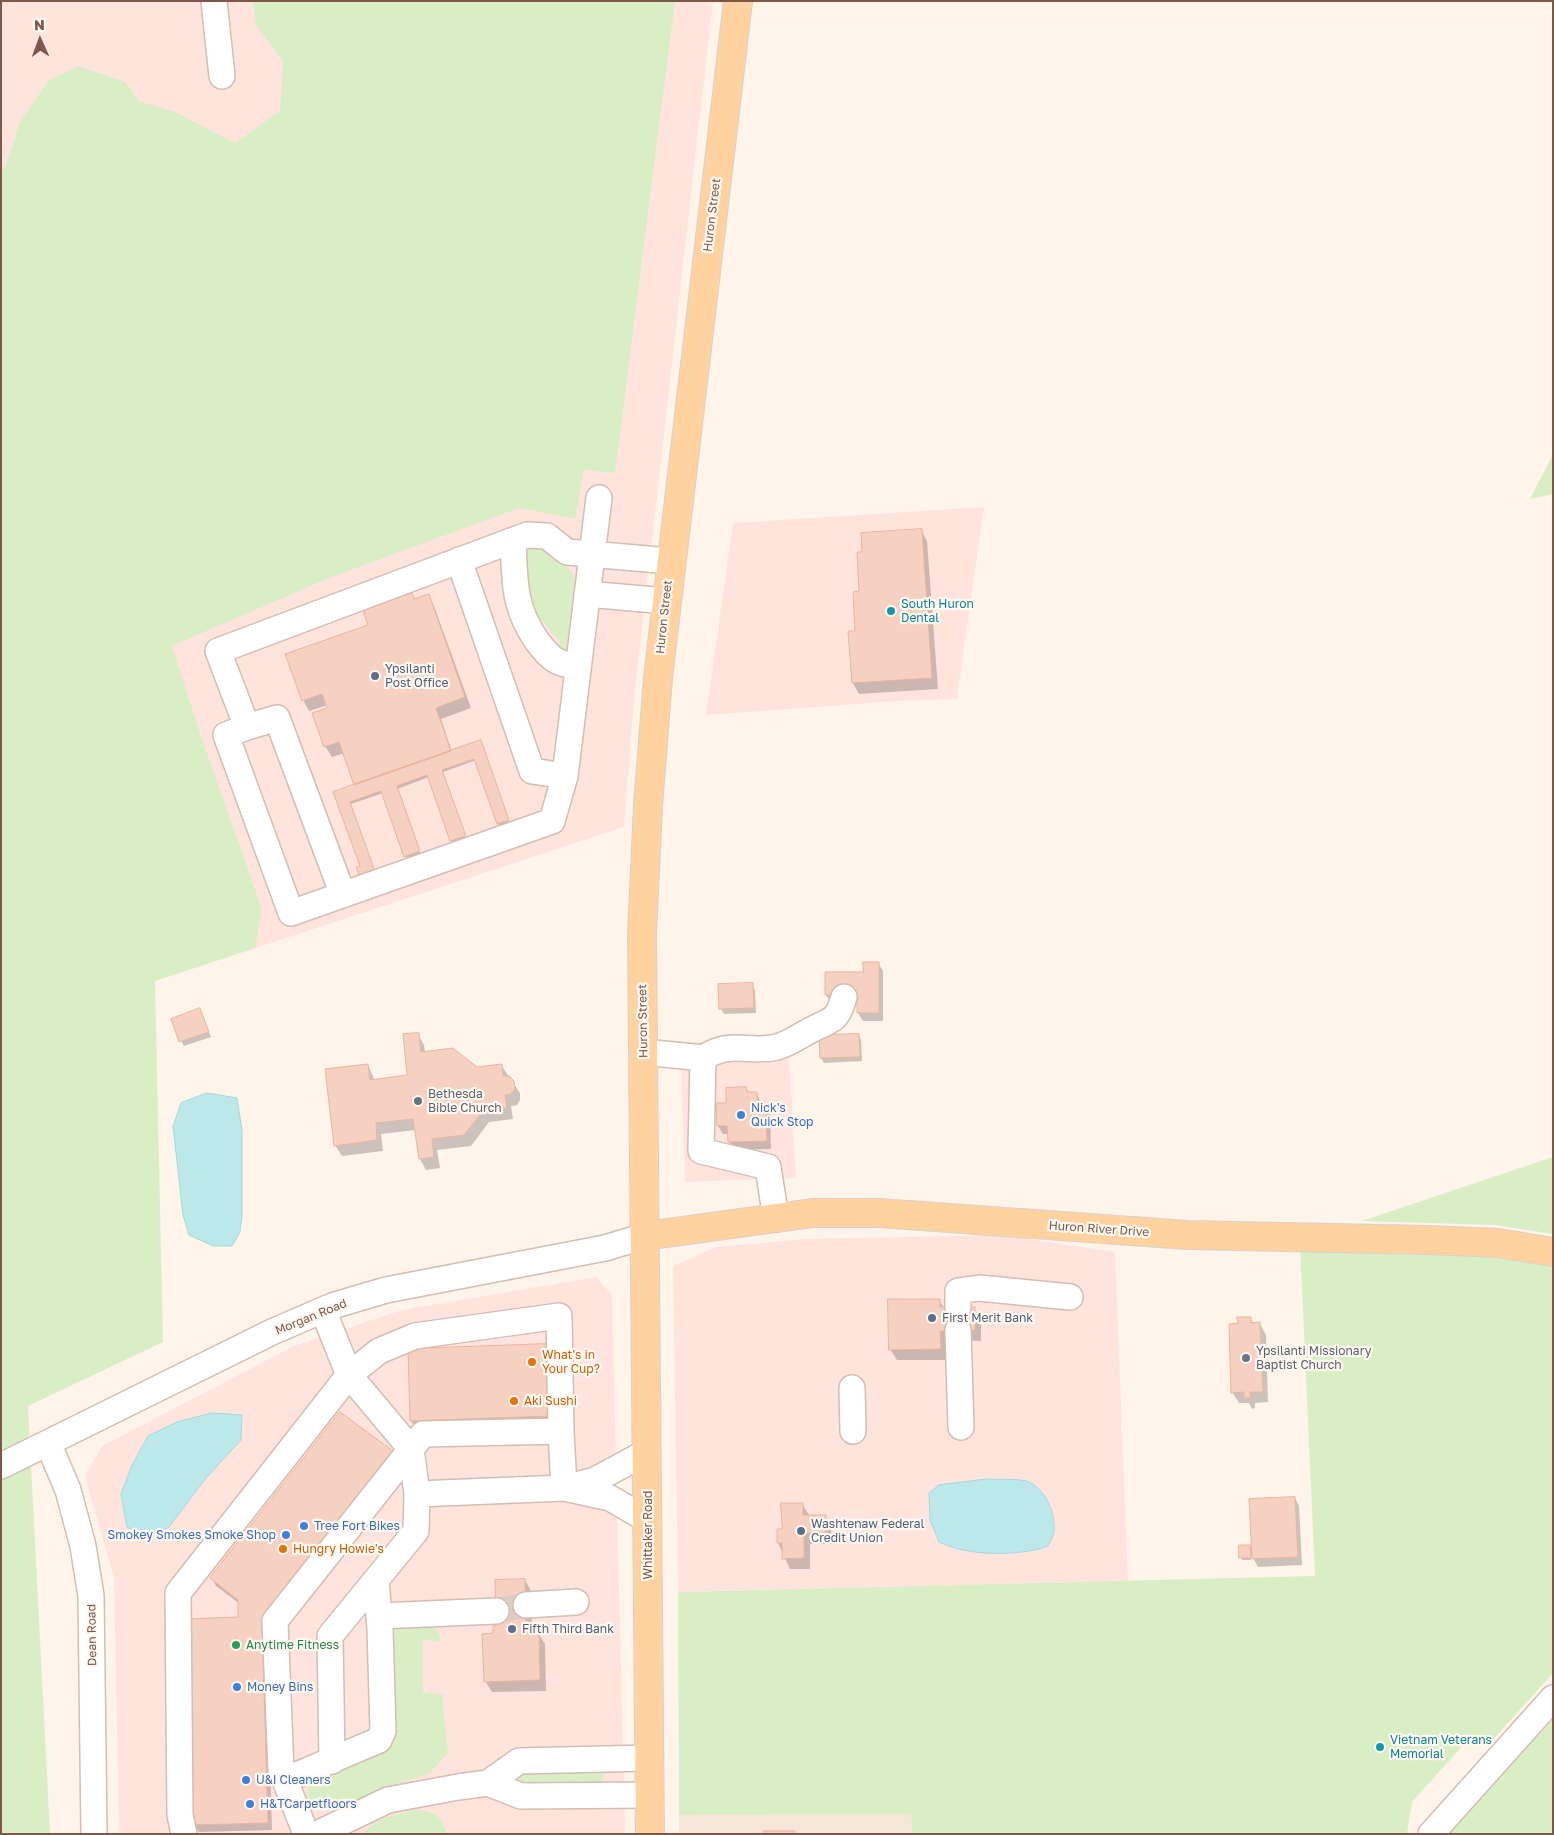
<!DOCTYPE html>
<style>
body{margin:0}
#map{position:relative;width:1554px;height:1835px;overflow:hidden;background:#fef4ea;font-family:"Golos Text",sans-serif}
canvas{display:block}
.frame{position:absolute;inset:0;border:2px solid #7c574a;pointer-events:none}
.north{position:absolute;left:15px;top:15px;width:50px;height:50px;-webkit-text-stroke:4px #fff9f2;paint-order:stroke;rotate:358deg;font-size:14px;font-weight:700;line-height:20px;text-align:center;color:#7c574a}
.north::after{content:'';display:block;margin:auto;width:18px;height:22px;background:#7c574a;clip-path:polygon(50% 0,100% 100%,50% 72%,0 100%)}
</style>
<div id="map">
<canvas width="1554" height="1835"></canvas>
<div class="frame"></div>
<div class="north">N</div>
</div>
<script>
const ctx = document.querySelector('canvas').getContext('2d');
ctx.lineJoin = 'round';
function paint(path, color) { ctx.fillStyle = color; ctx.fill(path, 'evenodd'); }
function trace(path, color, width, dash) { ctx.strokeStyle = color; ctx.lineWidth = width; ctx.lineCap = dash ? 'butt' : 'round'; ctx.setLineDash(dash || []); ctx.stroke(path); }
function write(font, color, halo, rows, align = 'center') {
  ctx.font = font + ' "Golos Text",sans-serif'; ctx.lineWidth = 4.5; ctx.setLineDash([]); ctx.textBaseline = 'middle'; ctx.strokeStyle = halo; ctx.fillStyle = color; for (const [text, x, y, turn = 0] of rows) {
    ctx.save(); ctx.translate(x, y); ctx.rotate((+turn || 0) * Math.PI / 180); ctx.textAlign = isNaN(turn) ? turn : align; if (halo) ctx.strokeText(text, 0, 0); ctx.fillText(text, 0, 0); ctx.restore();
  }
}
paint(new Path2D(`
 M 911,1814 L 912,1834 L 679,1834 L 679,1815 Z`), '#f6e6d8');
paint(new Path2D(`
 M 1,1 L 713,1 L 634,699 L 624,827 L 155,981 L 1,1027 Z
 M 984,507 L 957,699 L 898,701 L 706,715 L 733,523 Z
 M 788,1039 L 796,1178 L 685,1182 L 680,1043 Z
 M 1002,1235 L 1115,1252 L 1128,1581 L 678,1592 L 673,1266 L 716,1247 L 806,1239 Z
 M 596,1277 L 612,1295 L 625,1834 L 119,1834 L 114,1578 L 85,1476 L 102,1446 L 294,1346 L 402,1310 Z`), '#ffe4de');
paint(new Path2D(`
 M 253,1 L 675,1 L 615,473 L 584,470 L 575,519 L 519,508 L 329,578 L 172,646 L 201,736 L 262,909 L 255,948 L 155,981 L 163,1342 L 28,1406 L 50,1834 L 1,1834 L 1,171 L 6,165 L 20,122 L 48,81 L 78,66 L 125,82 L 139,101 L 175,112 L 235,143 L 280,111 L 283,61 L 256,25 Z
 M 1553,454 L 1553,494 L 1530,499 Z
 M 538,541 L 572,572 L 575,581 L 569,648 L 563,651 L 556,651 L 560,642 L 536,614 L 530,601 L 523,545 Z
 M 1553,1157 L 1553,1234 L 1495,1225 L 1362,1221 Z
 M 1300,1244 L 1499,1252 L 1553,1266 L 1553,1673 L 1490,1743 L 1465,1743 L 1412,1802 L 1407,1834 L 912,1834 L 911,1814 L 679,1815 L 678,1592 L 1315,1576 Z
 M 397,1625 L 433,1626 L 438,1631 L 441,1641 L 423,1640 L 423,1693 L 442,1694 L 448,1753 L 429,1774 L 406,1781 L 333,1809 L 314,1810 L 306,1797 L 309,1784 L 380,1749 L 390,1632 Z
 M 1553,1719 L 1553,1834 L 1447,1834 Z
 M 603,1769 C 606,1776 604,1780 598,1785 L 517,1786 L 515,1777 L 518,1771 Z
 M 414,1810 C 433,1811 442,1814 447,1834 L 363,1834 C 376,1818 394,1814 414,1810 Z`), '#daeec6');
const water = new Path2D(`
 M 207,1093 L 237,1098 L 242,1130 L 242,1216 L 240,1232 L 232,1246 L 213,1246 L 189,1235 L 183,1215 L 173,1126 L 181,1103 Z
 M 212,1413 L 242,1415 L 241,1440 L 206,1478 L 169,1527 L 147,1539 L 127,1527 L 121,1494 L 132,1465 L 148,1436 L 177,1422 Z
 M 987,1479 C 999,1480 1014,1478 1026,1481 C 1045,1487 1056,1513 1054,1532 C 1053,1537 1050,1542 1048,1546 C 1018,1557 967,1556 939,1542 L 930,1520 L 929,1493 L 939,1485 Z`);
paint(water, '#bce8ea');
trace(water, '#a1dadd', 1);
paint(new Path2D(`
 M 921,530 L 927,541 L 938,689 L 859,694 L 853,683 L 863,553 Z
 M 410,590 L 415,600 L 428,595 L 434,606 L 471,708 L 441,719 L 452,752 L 481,744 L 509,822 L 499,826 L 498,824 L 476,760 L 443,772 L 466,838 L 453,842 L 429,777 L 397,789 L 420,854 L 407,858 L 383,793 L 351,804 L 335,793 L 356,785 L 345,753 L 332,757 L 325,746 L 328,705 L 309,711 L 303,700 L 370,625 Z
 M 878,963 L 883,971 L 883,1021 L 863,1021 L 858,1013 L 858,1003 L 831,1003 L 826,995 Z
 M 752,985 L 755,990 L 756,1013 L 724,1014 L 721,1009 L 720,986 Z
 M 200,1010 L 211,1037 L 184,1046 L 181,1041 Z
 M 418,1034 L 424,1045 L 425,1052 L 477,1068 L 501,1065 L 520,1093 L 520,1100 L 517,1105 L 511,1106 L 513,1119 L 489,1122 L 471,1146 L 437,1150 L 440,1168 L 426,1170 L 420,1159 L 416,1130 L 381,1134 L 383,1151 L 342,1156 L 335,1145 L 368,1065 L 375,1081 L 409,1076 Z
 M 858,1035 L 861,1040 L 862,1061 L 824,1063 L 821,1058 Z
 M 746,1088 L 749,1093 L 757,1093 L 761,1105 L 765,1105 L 770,1113 L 771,1149 L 734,1150 L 729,1141 L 729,1134 L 723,1134 L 718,1126 L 718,1105 L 727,1105 Z
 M 939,1300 L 944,1308 L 974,1308 L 981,1319 L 981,1341 L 946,1341 L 946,1360 L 897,1360 L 890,1349 Z
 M 1250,1318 L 1254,1324 L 1260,1324 L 1266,1335 L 1268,1402 L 1255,1403 L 1255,1408 L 1252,1409 L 1249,1403 L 1239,1403 L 1232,1392 L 1239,1324 Z
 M 547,1345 L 555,1424 L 416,1429 L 411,1421 L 409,1350 Z
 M 341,1414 L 392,1452 L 397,1460 L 266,1628 L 272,1830 L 199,1832 L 194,1824 L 240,1619 L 240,1604 L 216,1586 L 212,1578 Z
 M 1295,1498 L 1299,1506 L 1302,1565 L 1258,1567 L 1251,1554 L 1251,1560 L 1242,1560 L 1240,1547 L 1250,1546 L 1253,1553 Z
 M 802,1504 L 809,1515 L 825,1516 L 831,1527 L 832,1544 L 810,1544 L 810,1569 L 790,1569 L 778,1543 L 783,1530 Z
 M 525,1580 L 531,1591 L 532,1631 L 533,1633 L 538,1633 L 545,1644 L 546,1691 L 492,1692 L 485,1681 L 494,1634 Z`), '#0003');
const building = new Path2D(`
 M 922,529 L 932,678 L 852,683 L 848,631 L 855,631 L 853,592 L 859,591 L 857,552 L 862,552 L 861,533 Z
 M 410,588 L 414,599 L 429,594 L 465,697 L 436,708 L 451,751 L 354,785 L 339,742 L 324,747 L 312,713 L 327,708 L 322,694 L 302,701 L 285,654 L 368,625 L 361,605 Z
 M 481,740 L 509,820 L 497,824 L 474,759 L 442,770 L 466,836 L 450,841 L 427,775 L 397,786 L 420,851 L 404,857 L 381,791 L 350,802 L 377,877 L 362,883 L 356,867 L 360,866 L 333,792 Z
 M 863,962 L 879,962 L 879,1013 L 857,1013 L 857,995 L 825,995 L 825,972 L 863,972 Z
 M 753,983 L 754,1008 L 719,1009 L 718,984 Z
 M 200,1008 L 209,1032 L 179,1042 L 171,1019 Z
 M 419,1033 L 421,1052 L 453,1048 L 477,1067 L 502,1064 L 503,1076 L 509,1076 L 514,1081 L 515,1089 L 511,1094 L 505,1095 L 507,1108 L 483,1111 L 464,1135 L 432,1139 L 434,1157 L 419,1159 L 413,1119 L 376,1123 L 377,1140 L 334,1146 L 325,1069 L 368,1064 L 370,1080 L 407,1075 L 403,1034 Z
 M 859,1034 L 860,1057 L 820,1058 L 819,1035 Z
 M 746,1087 L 747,1092 L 757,1092 L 758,1104 L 766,1104 L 767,1141 L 728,1142 L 727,1126 L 717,1126 L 716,1103 L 726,1103 L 726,1088 Z
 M 888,1299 L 940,1299 L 940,1307 L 975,1307 L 975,1330 L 940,1331 L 941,1349 L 889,1350 Z
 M 1237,1317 L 1251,1317 L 1251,1323 L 1260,1322 L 1263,1392 L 1250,1392 L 1250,1398 L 1244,1398 L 1244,1392 L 1231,1393 L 1229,1324 L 1238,1323 Z
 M 548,1344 L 551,1416 L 410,1421 L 408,1349 Z
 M 340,1412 L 393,1451 L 262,1619 L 268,1823 L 193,1825 L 188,1619 L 238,1617 L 238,1600 L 210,1578 Z
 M 1295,1497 L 1298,1557 L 1252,1559 L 1249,1499 Z
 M 781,1503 L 803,1503 L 803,1515 L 826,1515 L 826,1533 L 804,1533 L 804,1558 L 782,1559 L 782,1543 L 777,1543 L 777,1529 L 782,1529 Z
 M 1239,1545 L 1250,1545 L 1251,1558 L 1239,1558 Z
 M 525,1579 L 526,1625 L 530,1625 L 530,1632 L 539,1632 L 540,1680 L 484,1682 L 482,1634 L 493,1633 L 493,1626 L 496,1626 L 495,1580 Z
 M 764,1831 L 795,1831 L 795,1834 L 764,1834 Z`);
paint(building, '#f6d0c0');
trace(building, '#eab49e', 1);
trace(new Path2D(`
 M 496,1611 L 526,1605`), '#decdc2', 25, [25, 12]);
const minor = new Path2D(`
 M 214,1 L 222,76
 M 513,541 C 515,581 513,607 537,641 C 549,657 557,666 578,665
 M 459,560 L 532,771 L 565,776 L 599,498
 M 587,594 L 666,601
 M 247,727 L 277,718 L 343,895
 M 565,776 L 552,821 L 291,913 L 226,735 L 247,727 L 218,651 L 527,535 L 547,536 L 567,552 L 670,561
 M 644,1052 L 703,1058 L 701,1151 L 768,1167 L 776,1219
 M 703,1058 C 732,1039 748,1054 777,1047 C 791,1043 802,1034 815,1028 C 834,1019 838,1019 844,997
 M 958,1307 L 958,1291 L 979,1288 L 1070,1297
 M 323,1310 L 349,1375 L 411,1449 L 417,1494 L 416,1531 L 330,1636 L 332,1761
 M 958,1330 L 961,1427
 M 852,1388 L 853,1431
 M 48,1443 L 68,1490 L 83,1546 L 91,1596 L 94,1834
 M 1,1466 L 272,1332 L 332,1306 L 386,1290 L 605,1248 L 645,1236
 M 564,1488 L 595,1480 L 647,1452
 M 569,1489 L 610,1498 L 648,1520
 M 526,1605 L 576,1602
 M 379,1616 L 496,1611
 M 285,1780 L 379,1740 L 383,1731 L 380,1629 L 376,1580
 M 488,1783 L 519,1761 L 649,1758
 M 184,1834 L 180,1815 L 178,1593 L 349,1375 L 379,1351 L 415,1336 L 559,1316 L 561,1431 L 564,1488 L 417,1494
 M 306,1834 L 281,1770 L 275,1621 L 423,1434 L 561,1431
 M 317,1834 L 388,1800 L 458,1787 L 488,1783 L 521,1796 L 650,1795
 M 1431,1834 L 1553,1698`);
const major = new Path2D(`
 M 645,1236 L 813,1213 L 879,1213 L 1187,1235 L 1428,1240 L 1498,1243 L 1553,1252
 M 650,1834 L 642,934 L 648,806 L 658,678 L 738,1`);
trace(minor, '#d4bdb1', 28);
trace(major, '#dad0cc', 30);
trace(minor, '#fff', 25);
trace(major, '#ffd2a0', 28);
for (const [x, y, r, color] of [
 [891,611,5,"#0f9aa8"],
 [375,676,5,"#5c6f8a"],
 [418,1101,5,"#6b7280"],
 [741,1115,5,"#3f7fe0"],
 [932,1318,5,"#5c6f8a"],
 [1246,1358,5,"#6b7280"],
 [532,1362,5,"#e8710a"],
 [514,1401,5,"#e8710a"],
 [304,1526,5,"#3f7fe0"],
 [801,1531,5,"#5c6f8a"],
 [286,1535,5,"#3f7fe0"],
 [283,1549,5,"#e8710a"],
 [512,1629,5,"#5c6f8a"],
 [236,1645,5,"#2e9e5b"],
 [237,1687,5,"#3f7fe0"],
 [1380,1747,5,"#0f9aa8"],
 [246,1780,5,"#3f7fe0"],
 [250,1804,5,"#3f7fe0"]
]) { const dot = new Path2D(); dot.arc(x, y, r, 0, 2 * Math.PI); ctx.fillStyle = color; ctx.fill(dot); trace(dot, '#fff9f2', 2); }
write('12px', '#7c574a', '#fff9f2', [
 ["Huron Street",712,215,-83],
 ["Huron Street",664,617,-84],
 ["Huron Street",643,1021,-91],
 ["Huron River Drive",1099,1229,4],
 ["Morgan Road",311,1317,-22],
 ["Whittaker Road",648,1535,-90],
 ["Dean Road",92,1635,-91]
]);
write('12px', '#0d838f', '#fff9f2', [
 ["South Huron",901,604],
 ["Dental",901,618],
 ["Vietnam Veterans",1390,1740],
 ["Memorial",1390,1754]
], 'left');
write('12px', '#4e5e75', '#fff9f2', [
 ["Ypsilanti",385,669],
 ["Post Office",385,683],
 ["First Merit Bank",942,1318],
 ["Washtenaw Federal",811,1524],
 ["Credit Union",811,1538],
 ["Fifth Third Bank",522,1629]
], 'left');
write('12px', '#5b616d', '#fff9f2', [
 ["Bethesda",428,1094],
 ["Bible Church",428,1108],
 ["Ypsilanti Missionary",1256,1351],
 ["Baptist Church",1256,1365]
], 'left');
write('12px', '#366cbe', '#fff9f2', [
 ["Nick's",751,1108],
 ["Quick Stop",751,1122],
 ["Tree Fort Bikes",314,1526],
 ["Smokey Smokes Smoke Shop",276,1535,"right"],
 ["Money Bins",247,1687],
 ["U&I Cleaners",256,1780],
 ["H&TCarpetfloors",260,1804]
], 'left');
write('12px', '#c56008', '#fff9f2', [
 ["What's in",542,1355],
 ["Your Cup?",542,1369],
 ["Aki Sushi",524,1401],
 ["Hungry Howie's",293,1549]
], 'left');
write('12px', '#27864d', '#fff9f2', [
 ["Anytime Fitness",246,1645]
], 'left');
</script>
